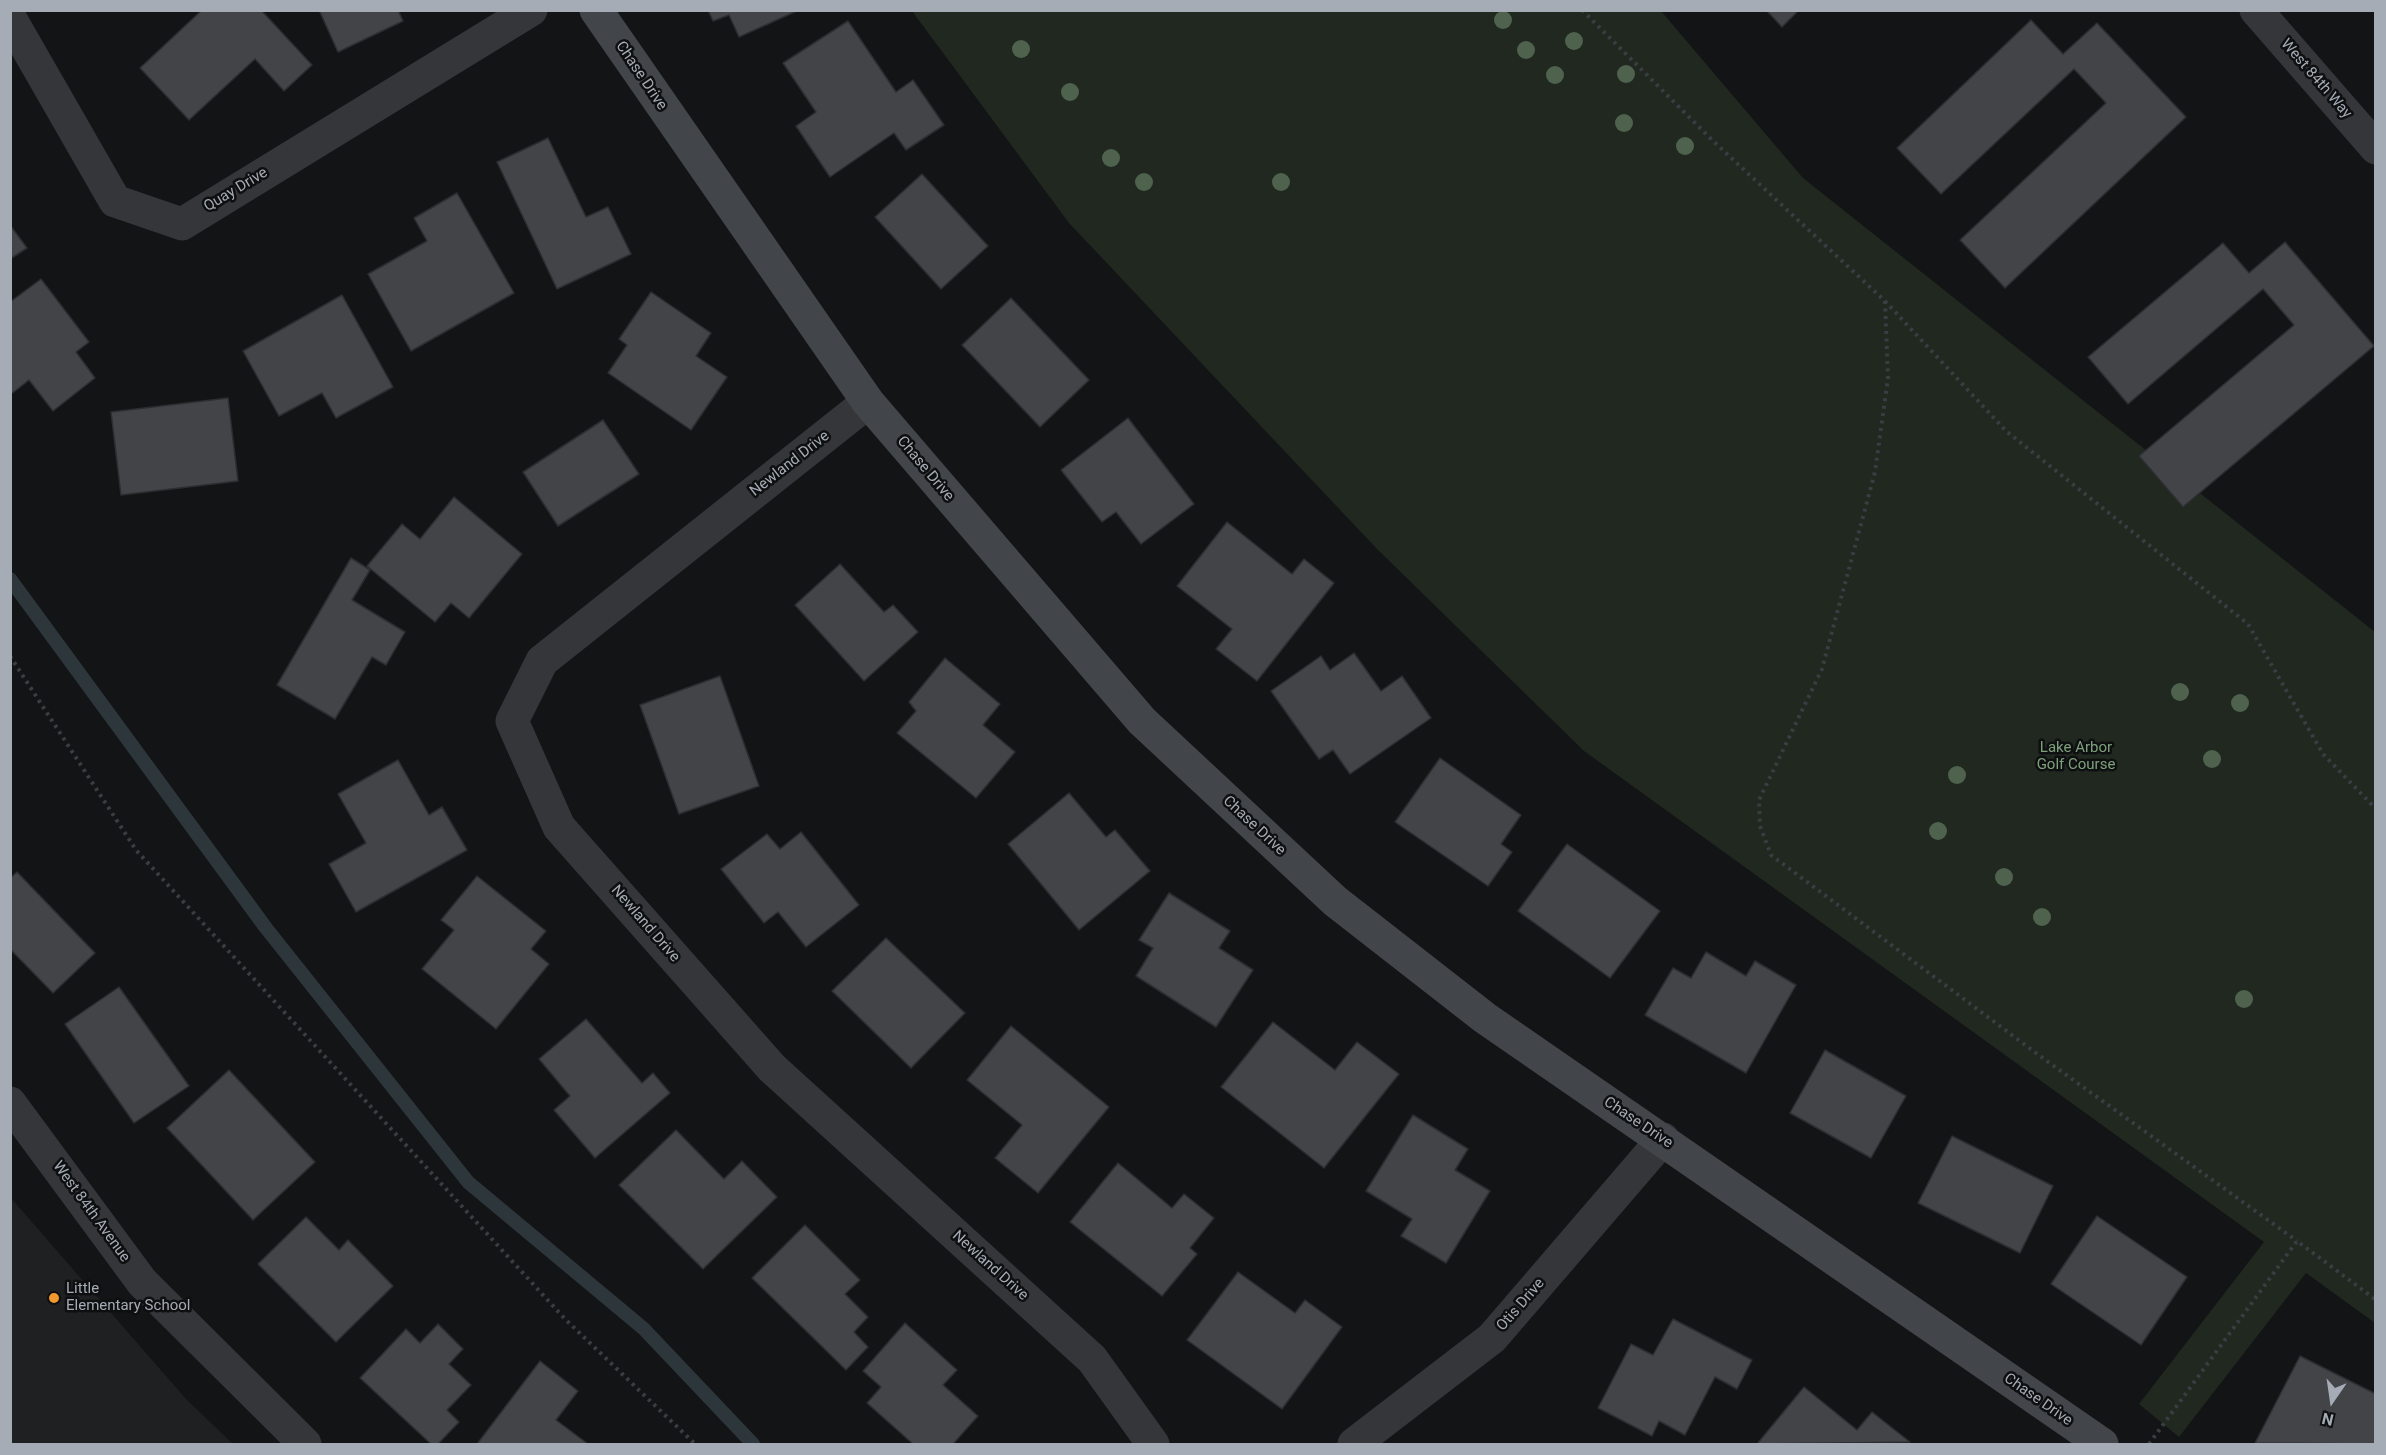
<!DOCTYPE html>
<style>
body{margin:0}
#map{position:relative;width:2386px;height:1455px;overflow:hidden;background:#131415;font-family:Roboto,sans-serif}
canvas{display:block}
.frame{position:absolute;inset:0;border:12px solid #a5acb6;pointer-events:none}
.north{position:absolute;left:2302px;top:1371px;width:60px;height:60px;-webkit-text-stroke:4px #0e0f10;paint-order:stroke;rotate:193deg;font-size:16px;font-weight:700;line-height:24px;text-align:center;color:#a5acb6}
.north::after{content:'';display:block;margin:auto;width:21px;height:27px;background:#a5acb6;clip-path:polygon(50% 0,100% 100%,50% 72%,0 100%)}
</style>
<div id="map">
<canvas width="2386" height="1455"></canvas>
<div class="frame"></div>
<div class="north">N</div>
</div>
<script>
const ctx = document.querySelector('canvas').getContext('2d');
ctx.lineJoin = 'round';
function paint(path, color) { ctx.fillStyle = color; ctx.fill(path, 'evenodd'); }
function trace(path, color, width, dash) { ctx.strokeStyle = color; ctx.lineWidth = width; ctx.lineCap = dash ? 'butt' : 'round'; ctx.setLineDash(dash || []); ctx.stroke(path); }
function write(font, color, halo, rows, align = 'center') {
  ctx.font = font + ' Roboto,sans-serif'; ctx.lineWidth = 5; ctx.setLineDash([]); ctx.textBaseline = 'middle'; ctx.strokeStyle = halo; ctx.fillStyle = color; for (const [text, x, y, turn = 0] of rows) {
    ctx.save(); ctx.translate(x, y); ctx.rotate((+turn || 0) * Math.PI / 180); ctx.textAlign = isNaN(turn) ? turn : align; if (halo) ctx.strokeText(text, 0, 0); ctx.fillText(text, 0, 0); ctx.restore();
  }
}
paint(new Path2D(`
 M 11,1198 L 186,1399 L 233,1444 L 11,1444 Z`), '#1f2022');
paint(new Path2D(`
 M 912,11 L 1661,11 L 1803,178 L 2375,632 L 2375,1323 L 2306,1273 L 2179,1437 L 2139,1404 L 2264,1242 L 1584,751 L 1377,549 L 1069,223 Z`), '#202820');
trace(new Path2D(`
 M 10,579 L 266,928 L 468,1182 L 643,1328 L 753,1444`), '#2c363b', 14);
const building = new Path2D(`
 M 202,10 L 261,10 L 312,65 L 284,91 L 255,59 L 189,120 L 140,68 Z
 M 319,10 L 398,10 L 403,21 L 338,52 Z
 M 708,10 L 799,10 L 739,37 L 729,15 L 713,21 Z
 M 1766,10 L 1799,10 L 1782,27 Z
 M 2031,20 L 2063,54 L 2097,23 L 2186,117 L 2005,288 L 1960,240 L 2106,103 L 2074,69 L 1941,194 L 1897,148 Z
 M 848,21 L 896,92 L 913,80 L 944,125 L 906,150 L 894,133 L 830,177 L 796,126 L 816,112 L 783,63 Z
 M 548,138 L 586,217 L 608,207 L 631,254 L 557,289 L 497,162 Z
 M 922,174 L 988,246 L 941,289 L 875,217 Z
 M 457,193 L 514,293 L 411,351 L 368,274 L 427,241 L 414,218 Z
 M 10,225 L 27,248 L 10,259 Z
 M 2285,242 L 2374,346 L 2183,507 L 2139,456 L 2294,325 L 2263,289 L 2128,404 L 2088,357 L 2223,243 L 2249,273 Z
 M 41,279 L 89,342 L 76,352 L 95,378 L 53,411 L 29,380 L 10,395 L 10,302 Z
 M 651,292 L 711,333 L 696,356 L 727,377 L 691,430 L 608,373 L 627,345 L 619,339 Z
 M 342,295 L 393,387 L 336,418 L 322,393 L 279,416 L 243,351 Z
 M 1011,298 L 1089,380 L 1040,427 L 962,345 Z
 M 228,398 L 238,481 L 121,495 L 111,412 Z
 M 1128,418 L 1194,504 L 1141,544 L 1116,512 L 1102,522 L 1061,470 Z
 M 603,420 L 639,474 L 558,526 L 523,472 Z
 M 454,497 L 522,554 L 469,618 L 451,603 L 435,622 L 367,566 L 402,524 L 420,539 Z
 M 1227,522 L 1292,574 L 1304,559 L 1334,583 L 1257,681 L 1216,649 L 1232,629 L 1177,586 Z
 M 351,558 L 370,570 L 352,600 L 405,632 L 386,665 L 372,657 L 335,719 L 277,685 Z
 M 840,564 L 884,612 L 893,605 L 918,632 L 864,681 L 795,605 Z
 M 1354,653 L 1381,691 L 1402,676 L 1431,718 L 1350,774 L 1333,750 L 1319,759 L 1271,691 L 1321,656 L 1330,670 Z
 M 945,658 L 1000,704 L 983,725 L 1015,752 L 976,798 L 897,733 L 916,711 L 909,702 Z
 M 720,676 L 759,786 L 679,814 L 640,705 Z
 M 1440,758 L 1521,815 L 1501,844 L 1512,852 L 1488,886 L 1395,822 Z
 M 398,760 L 429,815 L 442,807 L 467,850 L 356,912 L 329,864 L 366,843 L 338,794 Z
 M 1069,793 L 1106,837 L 1115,830 L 1150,871 L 1079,930 L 1008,844 Z
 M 801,832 L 859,905 L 806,947 L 778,912 L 764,923 L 721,869 L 767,834 L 780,849 Z
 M 1567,844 L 1660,911 L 1610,978 L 1518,911 Z
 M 17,872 L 95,953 L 53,993 L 10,949 L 10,878 Z
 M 477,876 L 546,931 L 531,949 L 549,964 L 496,1029 L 422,969 L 454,930 L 441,920 Z
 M 1169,893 L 1230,931 L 1219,948 L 1253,970 L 1216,1027 L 1136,976 L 1153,948 L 1139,940 Z
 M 886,938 L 965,1013 L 911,1068 L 832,991 Z
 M 1706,952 L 1746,976 L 1755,961 L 1796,985 L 1746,1073 L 1645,1015 L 1673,968 L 1691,978 Z
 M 119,987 L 189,1086 L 134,1123 L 65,1024 Z
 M 586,1019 L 642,1083 L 653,1073 L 670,1093 L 595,1158 L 554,1110 L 570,1096 L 539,1059 Z
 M 1273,1022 L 1335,1070 L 1357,1042 L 1399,1074 L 1324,1168 L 1221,1087 Z
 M 1011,1026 L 1109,1107 L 1038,1193 L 995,1158 L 1022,1125 L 967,1080 Z
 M 1825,1050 L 1906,1096 L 1871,1158 L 1790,1113 Z
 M 229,1070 L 315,1162 L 253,1220 L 167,1128 Z
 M 1413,1115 L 1468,1149 L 1455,1170 L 1490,1191 L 1446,1263 L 1401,1236 L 1412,1219 L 1366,1191 Z
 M 676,1130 L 724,1179 L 742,1161 L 777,1197 L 703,1269 L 619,1185 Z
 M 1952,1136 L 2053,1186 L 2020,1253 L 1918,1203 Z
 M 1118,1163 L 1172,1208 L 1184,1194 L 1214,1218 L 1190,1248 L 1197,1254 L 1162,1296 L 1070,1222 Z
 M 2097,1216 L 2187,1277 L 2141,1345 L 2051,1284 Z
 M 306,1217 L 339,1250 L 348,1240 L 393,1286 L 336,1342 L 258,1264 Z
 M 805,1225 L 860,1280 L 845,1294 L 868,1317 L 854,1332 L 868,1347 L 846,1370 L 752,1278 Z
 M 1238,1272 L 1295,1313 L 1305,1300 L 1342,1327 L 1282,1409 L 1187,1340 Z
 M 1673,1319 L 1752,1360 L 1737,1389 L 1715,1377 L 1685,1435 L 1659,1421 L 1652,1436 L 1598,1408 L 1631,1344 L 1653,1355 Z
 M 905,1323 L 957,1370 L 943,1385 L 978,1416 L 953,1444 L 913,1444 L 867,1403 L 881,1387 L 863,1371 Z
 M 438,1324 L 463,1349 L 449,1364 L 471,1385 L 447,1410 L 459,1422 L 438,1444 L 431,1444 L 360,1378 L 406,1329 L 420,1343 Z
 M 2300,1356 L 2376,1394 L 2376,1444 L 2255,1443 Z
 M 540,1361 L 578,1391 L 556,1420 L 588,1444 L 477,1444 Z
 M 1804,1387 L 1857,1430 L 1872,1412 L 1910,1442 L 1757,1444 Z`);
paint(building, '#424448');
trace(building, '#2d2e31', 1.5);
trace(new Path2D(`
 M 1582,10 L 1712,140 L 1885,301 L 2006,431 L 2248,624 L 2323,754 L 2376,809
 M 1885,301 L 1888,378 L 1875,472 L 1822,669 L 1759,800 L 1760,826 L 1771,855 L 2040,1056 L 2297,1241
 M 10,656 L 136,850 L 565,1319 L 695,1444
 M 2149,1444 L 2297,1241 L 2376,1300`), '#3a3d41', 4, [3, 4.5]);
trace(new Path2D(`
 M 2256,10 L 2376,148
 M 10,18 L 115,201 L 182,224 L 531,10
 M 868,402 L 542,661 L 512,721 L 559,827 L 772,1068 L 1092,1359 L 1153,1444
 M 10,1103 L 142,1282 L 305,1444
 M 1354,1444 L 1492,1338 L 1663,1139`), '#34363a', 33);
trace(new Path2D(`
 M 596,10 L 868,402 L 1142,721 L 1335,901 L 1485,1018 L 2102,1444`), '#42454a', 33);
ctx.fillStyle = '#4e624e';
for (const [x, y] of [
 [1503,20],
 [1574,41],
 [1021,49],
 [1526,50],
 [1626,74],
 [1555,75],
 [1070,92],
 [1624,123],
 [1685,146],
 [1111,158],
 [1144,182],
 [1281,182],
 [2180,692],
 [2240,703],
 [2212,759],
 [1957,775],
 [1938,831],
 [2004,877],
 [2042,917],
 [2244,999]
]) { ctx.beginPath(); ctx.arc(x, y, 9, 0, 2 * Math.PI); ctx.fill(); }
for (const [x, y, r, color] of [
 [54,1298,6,"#f2982f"]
]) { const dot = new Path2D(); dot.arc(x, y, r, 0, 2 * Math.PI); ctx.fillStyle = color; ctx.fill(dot); trace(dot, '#0e0f10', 2); }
write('15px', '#a5acb6', '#0e0f10', [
 ["Chase Drive",641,76,56],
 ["West 84th Way",2316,79,49],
 ["Quay Drive",236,190,-31],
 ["Newland Drive",790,464,-38],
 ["Chase Drive",925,469,50],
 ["Chase Drive",1254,826,43],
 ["Newland Drive",645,924,49],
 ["Chase Drive",1638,1123,34],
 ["West 84th Avenue",91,1212,54],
 ["Newland Drive",990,1266,42],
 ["Otis Drive",1521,1305,-49],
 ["Chase Drive",2038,1400,35]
]);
write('15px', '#7ea17c', '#0e0f10', [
 ["Lake Arbor",2076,748],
 ["Golf Course",2076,765]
]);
write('15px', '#a5acb6', '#0e0f10', [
 ["Little",66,1289],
 ["Elementary School",66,1306]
], 'left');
</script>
